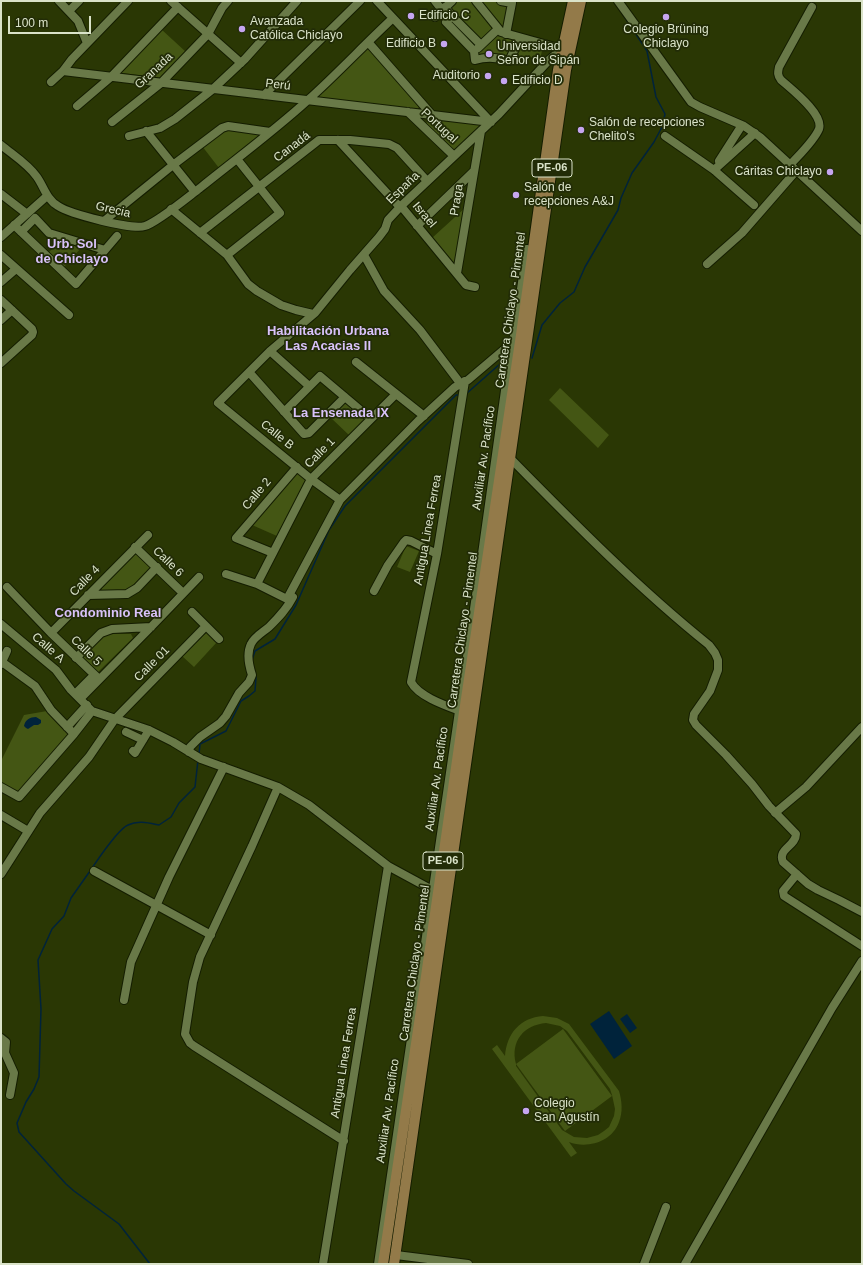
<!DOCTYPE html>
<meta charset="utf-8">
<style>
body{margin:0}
#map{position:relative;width:863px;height:1265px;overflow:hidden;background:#2a3704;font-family:Helvetica,sans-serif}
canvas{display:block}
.frame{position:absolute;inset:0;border:2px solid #dae3c9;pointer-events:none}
.scale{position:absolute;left:8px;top:16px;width:83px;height:18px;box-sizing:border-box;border:2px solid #dae3c9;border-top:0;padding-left:5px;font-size:12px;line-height:14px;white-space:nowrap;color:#dae3c9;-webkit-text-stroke:3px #222c07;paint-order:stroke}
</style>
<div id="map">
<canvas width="863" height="1265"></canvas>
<div class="frame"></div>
<div class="scale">100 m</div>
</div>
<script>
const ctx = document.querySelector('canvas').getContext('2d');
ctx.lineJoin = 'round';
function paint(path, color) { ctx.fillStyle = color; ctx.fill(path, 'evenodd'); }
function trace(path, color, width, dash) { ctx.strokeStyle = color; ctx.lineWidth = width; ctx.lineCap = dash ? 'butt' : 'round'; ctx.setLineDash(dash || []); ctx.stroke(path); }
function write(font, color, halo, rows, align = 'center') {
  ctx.font = font + ' Helvetica,sans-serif'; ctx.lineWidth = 3.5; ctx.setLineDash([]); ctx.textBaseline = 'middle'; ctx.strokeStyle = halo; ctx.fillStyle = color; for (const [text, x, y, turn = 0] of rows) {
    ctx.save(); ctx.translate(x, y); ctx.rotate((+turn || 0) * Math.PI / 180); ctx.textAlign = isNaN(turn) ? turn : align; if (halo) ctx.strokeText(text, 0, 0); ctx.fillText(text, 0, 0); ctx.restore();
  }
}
paint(new Path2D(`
 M 455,1 L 499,1 L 510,5 L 506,29 L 498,27 L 472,52 L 443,24 L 454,14 L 448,7 Z
 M 161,29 L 186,52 L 161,78 L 122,73 L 120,70 Z
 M 499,29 L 544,43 L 540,59 L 527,57 L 511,60 L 476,57 L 474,54 Z
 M 369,48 L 420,104 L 418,109 L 319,98 L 318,94 L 365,49 Z
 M 429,117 L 479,124 L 480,127 L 456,151 L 453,151 L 426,125 L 427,121 Z
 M 223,129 L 258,133 L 259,136 L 219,168 L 202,146 Z
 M 466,207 L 458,260 L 451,263 L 432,238 Z
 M 59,242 L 81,248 L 64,267 L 49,252 Z
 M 560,388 L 609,435 L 598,448 L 549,400 Z
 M 345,402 L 366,419 L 350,436 L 330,417 Z
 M 298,472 L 306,479 L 277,536 L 252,525 Z
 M 406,546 L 419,551 L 410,572 L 397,567 Z
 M 135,552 L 151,566 L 150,569 L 129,589 L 125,590 L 103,591 L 101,589 L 102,586 Z
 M 206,633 L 208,633 L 217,642 L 194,667 L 182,656 Z
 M 109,634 L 131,634 L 133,638 L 98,672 L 83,658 L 84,656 L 105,635 Z
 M 47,711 L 68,732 L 69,735 L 19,793 L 1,783 L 1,761 L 24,715 Z
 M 543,1016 L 557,1018 L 569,1024 L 619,1091 C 622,1101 623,1112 619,1122 C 612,1142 587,1149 569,1142 L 577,1153 L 571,1157 L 492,1049 L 497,1045 L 505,1056 C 507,1033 520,1018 543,1016 ZM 546,1023 L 560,1026 L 567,1031 L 610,1089 L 612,1095 L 615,1109 L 614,1116 L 609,1127 L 604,1131 L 598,1135 L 587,1138 L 574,1137 L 562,1130 L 516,1066 L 516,1064 L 565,1131 L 612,1096 L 563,1029 L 516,1064 C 510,1041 524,1025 546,1023 Z`), '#445614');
paint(new Path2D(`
 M 36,717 L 41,720 L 41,723 L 38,725 L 34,725 L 28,729 L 26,728 L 24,726 C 25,720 30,717 36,717 Z
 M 609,1011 L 632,1046 L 614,1059 L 590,1024 Z
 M 627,1014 L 637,1028 L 630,1033 L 620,1019 Z`), '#00233b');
trace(new Path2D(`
 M 532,358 L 542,325 L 560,303 L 574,292 L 585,267 L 618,210 L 621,198 L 632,173 L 654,142 L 662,127 L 665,114 L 656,97 L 647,51 L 620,10
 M 466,394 L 501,363
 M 252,660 L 255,651 L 275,639 L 296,605 L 329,530 L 345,506 L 456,395 L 459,395
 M 199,754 L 200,744 L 226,731 L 241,701 L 249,696 L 255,691 L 256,677 L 255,675
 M 92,868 C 99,858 118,829 128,825 C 138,820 149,823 159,825 L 171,817 L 179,803 L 195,787 L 198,760
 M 90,871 L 71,898 L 64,916 L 52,929 L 38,960 L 41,1009 L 39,1077 L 34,1089 L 26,1102 L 17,1123 L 19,1132 L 66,1184 L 74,1191 L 119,1224 L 150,1264`), '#00233b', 1.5);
const minor = new Path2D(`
 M 59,1 L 78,21 L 87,43
 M 171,1 L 241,63
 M 377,1 L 491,122
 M 435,1 L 442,10
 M 476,1 L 501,32 L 562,49
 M 501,1 L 512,3 L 506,34
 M 618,1 L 691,102 L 700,107 L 744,126 L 760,137 L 862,231
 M 445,7 L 452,16 L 446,22 L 474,51 L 475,60 C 487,56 497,57 509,61 L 520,38
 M 69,11 L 79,1
 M 452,16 L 481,45
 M 435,17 L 452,1
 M 368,42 L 432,115
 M 478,48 L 498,29
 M 63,71 L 491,122
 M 51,82 L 63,71 L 72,59 L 128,1
 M 264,95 L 360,1
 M 77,106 L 111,77 L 178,7
 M 408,112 L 454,156
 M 112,122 L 161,83 L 208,34 L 222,8 L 228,1
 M 146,131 L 195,192
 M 129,136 L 160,128 L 175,119 L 213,89 L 245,59 L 297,1
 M 665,136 L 714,170 L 754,205
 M 338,140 L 397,204 L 401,206 L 466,285 L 475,287
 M 1,145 C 13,155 28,164 37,177 C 44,187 47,200 58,206 C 70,214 131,230 145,226 C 158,222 188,197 200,188 C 236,159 274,131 308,100 C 337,74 364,45 393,18
 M 719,161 L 742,125
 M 790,165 C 799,155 814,141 819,129 C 824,114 791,89 781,80 C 777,75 778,72 779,67 L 812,7
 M 714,170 L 755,133
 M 1,194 L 27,214
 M 171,209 L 227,255 L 248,284 L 257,291 L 281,305 L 296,310 L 313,314
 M 104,221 L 173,165 L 222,128 L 228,126 L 270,132
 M 14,225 L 76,284 L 117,236
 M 417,226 L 474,171
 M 21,232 L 35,218 L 49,233 L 105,250
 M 200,233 L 319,140 L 350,140 L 389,144 L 397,148 L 427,181
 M 1,237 L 47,196
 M 1,255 L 69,315
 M 227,255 L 280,213 L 237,159
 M 364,255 L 384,291 L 420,330 L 460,383
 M 707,264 L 742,233 L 796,171
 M 457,273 L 481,131
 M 1,282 L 16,269
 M 1,300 L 32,329 L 33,332 L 32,335 L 1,363
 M 1,320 L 12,310
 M 270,351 L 309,386
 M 356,362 L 424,416
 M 249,372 L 304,434 L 309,433 L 345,397
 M 284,412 L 320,376 L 371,419
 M 511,459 C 574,523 638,588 709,645 L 715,653 L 718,660 L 718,670 L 710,691 L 694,714 L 693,720 L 696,725 L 726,755 L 752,784 L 769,806 L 796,834 C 796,846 777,849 783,862 L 808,884 L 818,890 L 839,900 L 862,912
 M 340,500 L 311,479 L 218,403 L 270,351 L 315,313 L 350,270 L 379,237 L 385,229 L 388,220 L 401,206 L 499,114 L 550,59 L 562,49
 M 135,547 L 183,593
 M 273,553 L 236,538 L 297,467
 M 226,574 L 257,584 L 287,599 L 340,500 L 418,421 L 455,387 L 468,380 L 514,341
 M 257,584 L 311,479 L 395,395
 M 7,587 L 51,633 L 99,679
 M 374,591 L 388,565 L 404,542 L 406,540 L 411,541 L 437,554
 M 88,595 L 127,594 L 137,588 L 157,567
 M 192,612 L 219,639
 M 1,624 L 56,670 L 71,690 L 92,711 L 149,730 L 173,742 L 201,759 L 278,787 L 309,805 L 388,866 L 436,892
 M 51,633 L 148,535
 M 76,658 L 101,633 L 112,629 L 151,627
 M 2,662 L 35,686 L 51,710 L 74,734
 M 1,664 L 7,651
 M 75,694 L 94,675
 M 80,699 L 151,627 L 199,577
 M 463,712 C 447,706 419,697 411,682 L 437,554 L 465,381
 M 67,727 L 87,705
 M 126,732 L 143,740
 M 133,751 L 135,753 L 149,730
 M 189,752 L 190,747 L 200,737 L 220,723 L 226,716 L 239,693 L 249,682 L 252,675 C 249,666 246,654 251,644 C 254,637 263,632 269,627 C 278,618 287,609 293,597
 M 1,787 L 19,797 L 74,734 L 92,711
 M 278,787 L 252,846 L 200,957 L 193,982 L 185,1034 L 190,1043 L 194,1046 L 344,1141
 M 775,813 L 806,787 L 862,727
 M 1,815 L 28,831
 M 94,871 L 211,935
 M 1,874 L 40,813 L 89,757 L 115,719 L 206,626
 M 797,874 L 783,891 L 784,896 L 862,946
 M 124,1000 L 131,962 L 169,877 L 224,767
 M 1,1038 L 6,1042 L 5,1053 L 14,1073 L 10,1095
 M 396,1255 L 468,1264
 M 323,1264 L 388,866
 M 378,1264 L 481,561 L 510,355 L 513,342 L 527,249
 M 644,1264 L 666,1207
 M 685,1264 L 832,1008 L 862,961`);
const major = new Path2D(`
 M 383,1264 L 424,990 L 464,712 L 521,335 L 558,70 L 573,1
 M 394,1264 L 566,70 L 581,1`);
trace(minor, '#141d00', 10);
trace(major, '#141d00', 12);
trace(minor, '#697948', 8);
trace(major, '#937a49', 10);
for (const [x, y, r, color] of [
 [411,16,4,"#c6a6f0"],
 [666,17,4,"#c6a6f0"],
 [242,29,4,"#c6a6f0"],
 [444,44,4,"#c6a6f0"],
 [489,54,4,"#c6a6f0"],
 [488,76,4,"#c6a6f0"],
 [504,81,4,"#c6a6f0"],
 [581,130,4,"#c6a6f0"],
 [830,172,4,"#c6a6f0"],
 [516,195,4,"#c6a6f0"],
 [526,1111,4,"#c6a6f0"]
]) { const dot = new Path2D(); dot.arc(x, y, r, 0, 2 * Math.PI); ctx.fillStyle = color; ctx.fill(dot); trace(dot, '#222c07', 1.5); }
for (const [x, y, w] of [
 [552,168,40],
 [443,861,40]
]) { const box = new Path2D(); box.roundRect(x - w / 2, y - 9, w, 18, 3); ctx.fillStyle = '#222c07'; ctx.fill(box); trace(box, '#dae3c9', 1); }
write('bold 11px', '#dae3c9', null, [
 ["PE-06",552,168],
 ["PE-06",443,861]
]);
write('12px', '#dae3c9', '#222c07', [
 ["Edificio C",419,16],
 ["Avanzada",250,22],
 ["Católica Chiclayo",250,36],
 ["Colegio Brüning",666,30,"center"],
 ["Chiclayo",666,44,"center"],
 ["Edificio B",436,44,"right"],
 ["Universidad",497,47],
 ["Señor de Sipán",497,61],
 ["Auditorio",480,76,"right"],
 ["Edificio D",512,81],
 ["Salón de recepciones",589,123],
 ["Chelito's",589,137],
 ["Cáritas Chiclayo",822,172,"right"],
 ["Salón de",524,188],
 ["recepciones A&J",524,202],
 ["Colegio",534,1104],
 ["San Agustín",534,1118]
], 'left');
write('12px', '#dae3c9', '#222c07', [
 ["Granada",154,71,-43],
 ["Perú",278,85,7],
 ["Portugal",439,126,43],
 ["Canadá",292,147,-37],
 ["España",403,188,-44],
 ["Praga",457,200,-81],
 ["Grecia",113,210,13],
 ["Israel",424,215,50],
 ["Carretera Chiclayo - Pimentel",511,310,-82],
 ["Calle B",277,435,39],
 ["Calle 1",320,453,-45],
 ["Auxiliar Av. Pacífico",484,458,-82],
 ["Calle 2",257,494,-50],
 ["Antigua Linea Ferrea",428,530,-80],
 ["Calle 6",168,562,44],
 ["Calle 4",85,581,-46],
 ["Carretera Chiclayo - Pimentel",463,630,-82],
 ["Calle A",48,648,41],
 ["Calle 5",86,651,44],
 ["Calle 01",152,664,-45],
 ["Auxiliar Av. Pacífico",437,779,-82],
 ["Carretera Chiclayo - Pimentel",415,963,-82],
 ["Antigua Linea Ferrea",344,1063,-81],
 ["Auxiliar Av. Pacífico",388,1111,-82]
]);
write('bold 13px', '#d9c2fa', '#222c07', [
 ["Urb. Sol",72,244],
 ["de Chiclayo",72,259],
 ["Habilitación Urbana",328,331],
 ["Las Acacias II",328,346],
 ["La Ensenada IX",341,413],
 ["Condominio Real",108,613]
]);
</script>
